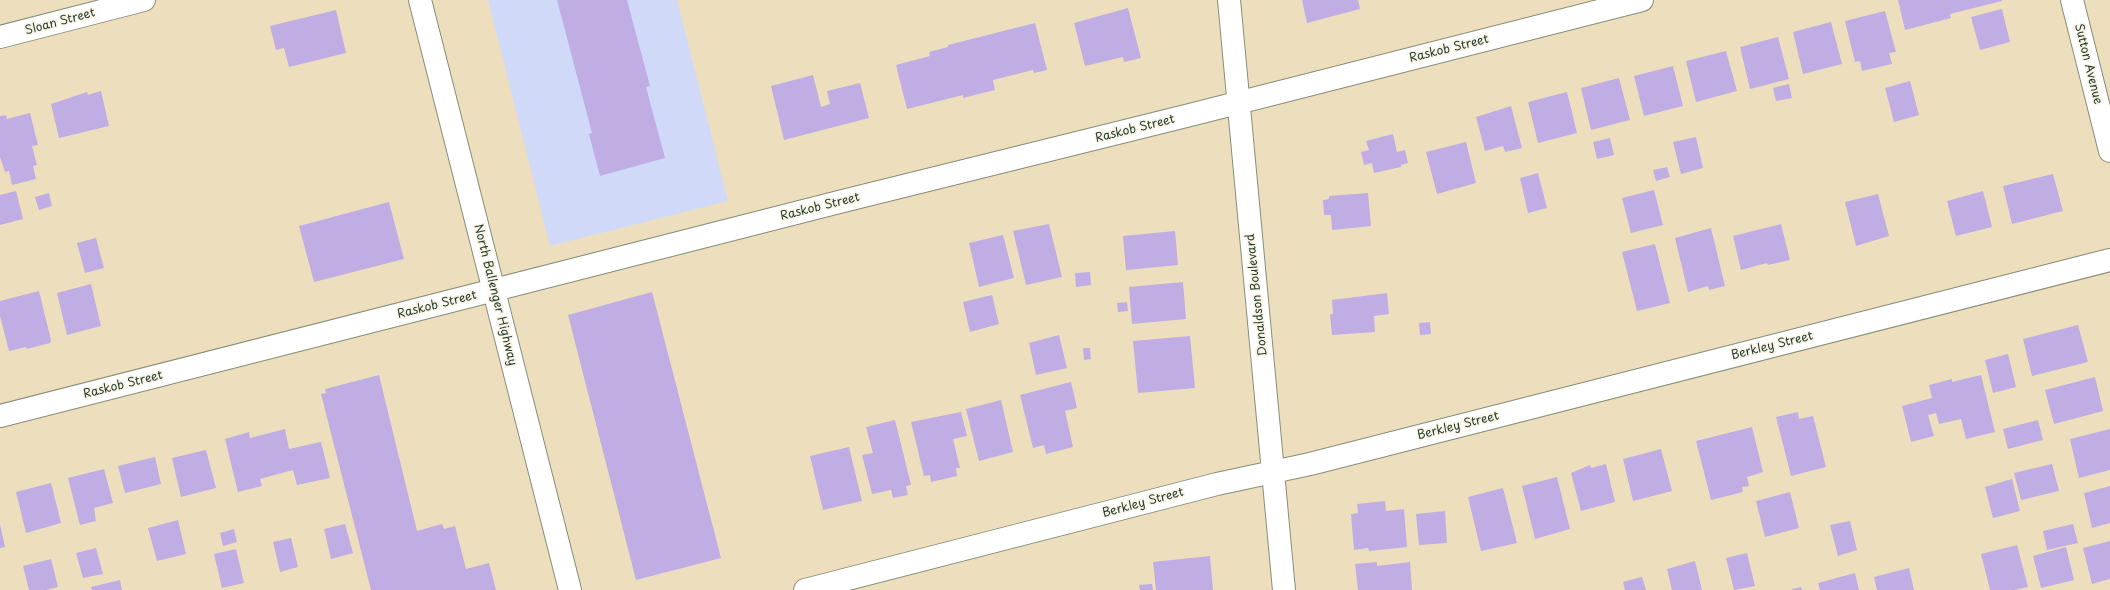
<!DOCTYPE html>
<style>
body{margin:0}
canvas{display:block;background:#eddfbd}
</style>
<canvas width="2110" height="590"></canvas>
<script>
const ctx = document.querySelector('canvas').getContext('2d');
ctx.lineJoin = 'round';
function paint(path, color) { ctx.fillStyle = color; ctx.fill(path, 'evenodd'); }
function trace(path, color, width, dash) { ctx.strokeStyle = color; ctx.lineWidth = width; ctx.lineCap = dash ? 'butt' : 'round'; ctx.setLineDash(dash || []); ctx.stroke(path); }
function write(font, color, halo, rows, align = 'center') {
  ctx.font = font + ' "Playpen Sans",sans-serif'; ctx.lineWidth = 3.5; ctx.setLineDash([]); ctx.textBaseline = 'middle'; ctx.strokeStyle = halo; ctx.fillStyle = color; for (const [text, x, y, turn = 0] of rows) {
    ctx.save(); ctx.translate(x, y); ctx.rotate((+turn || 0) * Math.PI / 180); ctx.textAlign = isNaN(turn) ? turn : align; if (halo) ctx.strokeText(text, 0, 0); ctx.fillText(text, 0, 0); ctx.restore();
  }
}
paint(new Path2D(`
 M 488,0 L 677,0 L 728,201 L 550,246 Z`), '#d1d9f9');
paint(new Path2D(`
 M 557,0 L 627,0 L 650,86 L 646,87 L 665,158 L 600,176 L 589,134 L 592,133 Z
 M 1302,0 L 1358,0 L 1360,9 L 1307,23 Z
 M 1898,0 L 2002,0 L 2002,1 L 1950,14 L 1951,18 L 1905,30 Z
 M 1128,8 L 1141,58 L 1124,62 L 1123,57 L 1085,66 L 1074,23 Z
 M 2002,9 L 2010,42 L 1980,50 L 1971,17 Z
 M 336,10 L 346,53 L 289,67 L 284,48 L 276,50 L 270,26 Z
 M 1885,11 L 1896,52 L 1889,53 L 1892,64 L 1862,71 L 1860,61 L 1855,62 L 1845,21 Z
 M 1831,22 L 1842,64 L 1803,74 L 1793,32 Z
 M 1035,23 L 1047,70 L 1034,73 L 1033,70 L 993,80 L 995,90 L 963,98 L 963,95 L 907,109 L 896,65 L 930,56 L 929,52 L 948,47 L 948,45 Z
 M 1778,37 L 1789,79 L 1750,89 L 1740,47 Z
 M 1726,51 L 1737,91 L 1696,102 L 1686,61 Z
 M 1673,66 L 1683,106 L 1644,116 L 1634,76 Z
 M 813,75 L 821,107 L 830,104 L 827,91 L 860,83 L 869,118 L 784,140 L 771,86 Z
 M 1619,78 L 1630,120 L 1591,130 L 1581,88 Z
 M 1910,81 L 1919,115 L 1894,122 L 1885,88 Z
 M 1789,84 L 1792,98 L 1776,101 L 1773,88 Z
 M 101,91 L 109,126 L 59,138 L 51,104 L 87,92 L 88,95 Z
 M 1567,92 L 1577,133 L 1538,143 L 1528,102 Z
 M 1511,106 L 1522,148 L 1505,152 L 1503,146 L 1485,151 L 1476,117 Z
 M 30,113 L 38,145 L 32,146 L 37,165 L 33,166 L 36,179 L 12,185 L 9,171 L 5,172 L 0,157 L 0,116 L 6,115 L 7,119 Z
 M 1393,134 L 1397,152 L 1405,150 L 1408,163 L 1401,165 L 1401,167 L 1374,173 L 1372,163 L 1364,165 L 1361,152 L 1369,150 L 1366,141 Z
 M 1696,137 L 1703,168 L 1681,174 L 1673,142 Z
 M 1610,138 L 1614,155 L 1597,159 L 1593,142 Z
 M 1466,142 L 1476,183 L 1437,194 L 1426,152 Z
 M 1667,167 L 1670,177 L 1656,181 L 1653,170 Z
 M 1538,173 L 1547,208 L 1528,213 L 1520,178 Z
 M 2053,174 L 2063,211 L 2012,224 L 2003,186 Z
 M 1654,190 L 1663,225 L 1631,233 L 1622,198 Z
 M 16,191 L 23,219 L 0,225 L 0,195 Z
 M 1983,191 L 1992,227 L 1956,236 L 1947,201 Z
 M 49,193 L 52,206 L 39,210 L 35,197 Z
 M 1368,193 L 1371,226 L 1332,230 L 1331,215 L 1324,215 L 1323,200 L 1329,199 L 1329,196 Z
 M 1878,194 L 1889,236 L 1856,246 L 1845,202 Z
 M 389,202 L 404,259 L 314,282 L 299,226 Z
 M 1049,224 L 1062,277 L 1026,285 L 1013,231 Z
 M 1781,224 L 1790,260 L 1768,265 L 1767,263 L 1741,270 L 1733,236 Z
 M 1711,228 L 1725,286 L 1709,290 L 1708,286 L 1688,292 L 1675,238 Z
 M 1175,231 L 1178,265 L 1126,270 L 1123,236 Z
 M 1003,235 L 1014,278 L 979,287 L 969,243 Z
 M 96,238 L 104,268 L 85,273 L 77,243 Z
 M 1655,244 L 1670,303 L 1637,311 L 1622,252 Z
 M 1090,272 L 1091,285 L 1076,287 L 1075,273 Z
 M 1183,282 L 1186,319 L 1132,324 L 1129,287 Z
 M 91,284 L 101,326 L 67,335 L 57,293 Z
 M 39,291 L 51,340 L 50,343 L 27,349 L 26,347 L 9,351 L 0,316 L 0,301 Z
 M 652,292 L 721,558 L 636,580 L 568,315 Z
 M 1387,293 L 1389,314 L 1374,316 L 1375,332 L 1332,335 L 1330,314 L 1333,314 L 1332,300 Z
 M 992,295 L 999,324 L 970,332 L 963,302 Z
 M 1127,302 L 1128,311 L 1118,312 L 1117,303 Z
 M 1430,322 L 1431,334 L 1420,335 L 1419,323 Z
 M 2078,325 L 2088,362 L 2032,376 L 2023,339 Z
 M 1059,335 L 1067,368 L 1036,375 L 1029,343 Z
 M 1190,336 L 1195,388 L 1138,393 L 1133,341 Z
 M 1083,348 L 1090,348 L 1091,359 L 1084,360 Z
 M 2008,354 L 2016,387 L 1993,393 L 1985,360 Z
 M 379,375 L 417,531 L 442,524 L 444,529 L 455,526 L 466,569 L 489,563 L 496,590 L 371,590 L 321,394 L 326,393 L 325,389 Z
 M 1981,375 L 1995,432 L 1966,439 L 1961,419 L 1939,424 L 1936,413 L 1928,415 L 1934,436 L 1911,442 L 1902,406 L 1932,398 L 1929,385 L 1952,379 L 1952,382 Z
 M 2095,377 L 2103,411 L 2054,424 L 2045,390 Z
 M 1071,382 L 1077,408 L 1065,411 L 1073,447 L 1046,454 L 1044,445 L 1033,448 L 1020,395 Z
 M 1001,400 L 1013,452 L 979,461 L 966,409 Z
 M 961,412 L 967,436 L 953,439 L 960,468 L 956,468 L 957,476 L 931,482 L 930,475 L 924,476 L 911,422 Z
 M 1798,412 L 1799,419 L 1813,416 L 1826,467 L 1791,476 L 1776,417 Z
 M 895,420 L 911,485 L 906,486 L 908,495 L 893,498 L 891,490 L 872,494 L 862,455 L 873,453 L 866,427 Z
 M 2038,420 L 2043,440 L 2008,449 L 2003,429 Z
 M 1752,427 L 1763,472 L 1747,477 L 1749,486 L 1742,487 L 1743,492 L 1711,500 L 1696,441 Z
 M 285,429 L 289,449 L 321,442 L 330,478 L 297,485 L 293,470 L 260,479 L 262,486 L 238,492 L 225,439 L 249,432 L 250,438 Z
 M 2110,429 L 2110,470 L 2079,478 L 2070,439 Z
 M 849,447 L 862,501 L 823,510 L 810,456 Z
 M 1661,449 L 1672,491 L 1633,501 L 1623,459 Z
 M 206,450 L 216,488 L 181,497 L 172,458 Z
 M 155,457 L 161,484 L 125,493 L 118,466 Z
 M 1606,464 L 1615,502 L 1581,511 L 1571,473 L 1590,465 L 1591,468 Z
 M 2052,464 L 2059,491 L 2021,500 L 2014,473 Z
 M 104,469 L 113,503 L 94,508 L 96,521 L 80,525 L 68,478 Z
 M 1557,477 L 1570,529 L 1535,539 L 1522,486 Z
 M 2012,479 L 2020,511 L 1993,518 L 1985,487 Z
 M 51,483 L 61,523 L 26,533 L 16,492 Z
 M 2110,486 L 2110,523 L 2092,528 L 2084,493 Z
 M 1503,488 L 1517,543 L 1481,551 L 1468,497 Z
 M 1790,492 L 1799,528 L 1765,537 L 1756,501 Z
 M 1385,501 L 1386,511 L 1404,509 L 1407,547 L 1369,551 L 1368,548 L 1354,550 L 1351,514 L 1358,513 L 1357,504 Z
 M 1445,511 L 1447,543 L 1419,545 L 1416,514 Z
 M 178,520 L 186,554 L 157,561 L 148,528 Z
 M 1850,521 L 1857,550 L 1838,556 L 1830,525 Z
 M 0,524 L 5,547 L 0,548 Z
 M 345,524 L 353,553 L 331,559 L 324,529 Z
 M 2073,524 L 2078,543 L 2047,550 L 2043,531 Z
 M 234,529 L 237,542 L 223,546 L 220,533 Z
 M 291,538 L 298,567 L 280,572 L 273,542 Z
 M 2110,541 L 2110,579 L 2092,584 L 2083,548 Z
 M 2017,545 L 2028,587 L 2014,590 L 1990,590 L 1981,554 Z
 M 2066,547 L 2074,580 L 2041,588 L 2033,556 Z
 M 96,548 L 103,574 L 83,578 L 76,553 Z
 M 236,549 L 244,583 L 222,588 L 214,554 Z
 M 1747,553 L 1755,586 L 1734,590 L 1726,558 Z
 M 1210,556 L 1213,590 L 1156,590 L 1153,562 Z
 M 51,559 L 58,587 L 46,590 L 29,590 L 23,566 Z
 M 1695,561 L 1702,590 L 1672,590 L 1667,569 Z
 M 1377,562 L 1377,566 L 1410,562 L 1412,590 L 1358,590 L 1355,564 Z
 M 1909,568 L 1914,590 L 1877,590 L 1874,577 Z
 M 1855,573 L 1859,590 L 1820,590 L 1818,583 Z
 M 1642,577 L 1646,590 L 1625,590 L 1623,582 Z
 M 120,580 L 122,590 L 92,590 L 91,587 Z
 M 1152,584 L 1153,590 L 1140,590 L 1139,585 Z
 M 1801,587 L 1802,590 L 1792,590 L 1792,589 Z`), '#bfade4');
const minor = new Path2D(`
 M 1229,0 L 1284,590
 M 2072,0 L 2110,151
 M 0,37 L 144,0
 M 0,416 L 843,201 L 1190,115 L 1642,0
 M 805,590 L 1217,484 L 1310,464 L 2110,260`);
const secondary = new Path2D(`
 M 420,0 L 570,590`);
trace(minor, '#868e78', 24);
trace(secondary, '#868e78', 24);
trace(minor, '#fff', 22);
trace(secondary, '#fff', 22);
write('12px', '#1f3d34', '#fcf5e5', [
 ["Sloan Street",60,22,-15],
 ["Raskob Street",1449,49,-14],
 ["Sutton Avenue",2088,64,76],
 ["Raskob Street",1135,129,-14],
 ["Raskob Street",820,207,-14],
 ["North Ballenger Highway",495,295,76],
 ["Donaldson Boulevard",1257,295,-96],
 ["Raskob Street",437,305,-14],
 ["Berkley Street",1772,346,-14],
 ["Raskob Street",123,385,-14],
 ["Berkley Street",1458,426,-14],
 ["Berkley Street",1143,503,-15]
]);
</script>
